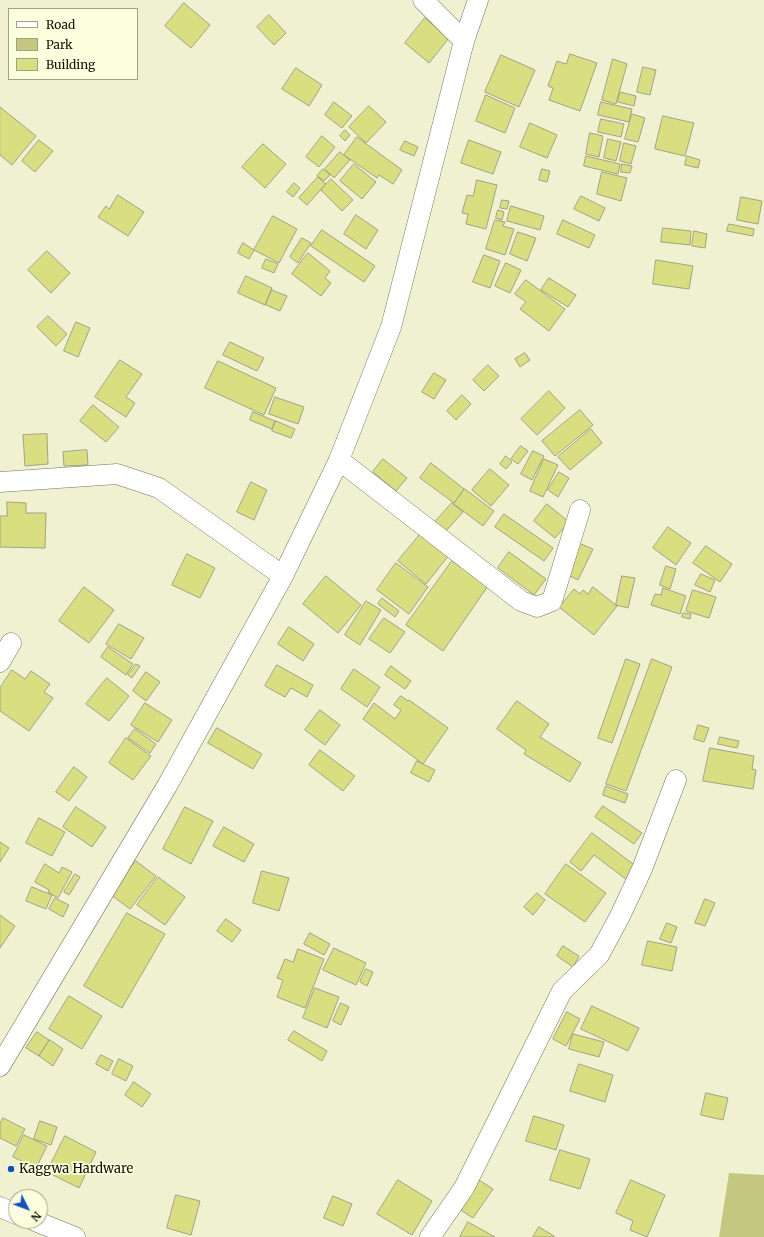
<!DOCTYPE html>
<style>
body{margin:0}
#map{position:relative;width:764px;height:1237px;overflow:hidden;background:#eff1d1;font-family:Merriweather,serif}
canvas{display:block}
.legend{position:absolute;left:8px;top:8px;width:130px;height:72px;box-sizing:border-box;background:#fcffde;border:1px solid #9ea088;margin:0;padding:5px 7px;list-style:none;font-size:12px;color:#101106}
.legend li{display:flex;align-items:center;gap:8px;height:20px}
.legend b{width:20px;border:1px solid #9ea088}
.north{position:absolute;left:8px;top:1189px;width:40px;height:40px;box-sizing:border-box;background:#fcffde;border:1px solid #9ea088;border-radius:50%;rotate:132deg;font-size:11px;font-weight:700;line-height:16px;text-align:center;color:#101106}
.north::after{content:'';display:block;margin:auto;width:14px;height:18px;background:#1350bc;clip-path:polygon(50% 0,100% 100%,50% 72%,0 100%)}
</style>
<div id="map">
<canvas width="764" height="1237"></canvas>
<ul class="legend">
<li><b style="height:5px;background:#fff"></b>Road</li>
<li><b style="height:11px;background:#c3c780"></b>Park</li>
<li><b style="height:11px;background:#d9de80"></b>Building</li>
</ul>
<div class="north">N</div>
</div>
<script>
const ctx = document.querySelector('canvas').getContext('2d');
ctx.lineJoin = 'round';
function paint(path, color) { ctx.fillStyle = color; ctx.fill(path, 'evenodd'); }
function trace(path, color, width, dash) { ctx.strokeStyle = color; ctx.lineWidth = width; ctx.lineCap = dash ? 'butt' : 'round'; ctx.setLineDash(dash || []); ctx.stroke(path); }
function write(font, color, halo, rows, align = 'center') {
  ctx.font = font + ' Merriweather,serif'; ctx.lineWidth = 3.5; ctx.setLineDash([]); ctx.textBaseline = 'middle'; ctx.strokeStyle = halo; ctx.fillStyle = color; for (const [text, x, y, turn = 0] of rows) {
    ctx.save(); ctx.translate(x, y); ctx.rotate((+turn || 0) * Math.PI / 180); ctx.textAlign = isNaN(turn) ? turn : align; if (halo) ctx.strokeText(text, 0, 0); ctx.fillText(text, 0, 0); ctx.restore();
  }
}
paint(new Path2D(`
 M 729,1173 L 764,1175 L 764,1237 L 719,1237 Z`), '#c3c780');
const building = new Path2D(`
 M 184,3 L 210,25 L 191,48 L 165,26 Z
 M 269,15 L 286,33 L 274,45 L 257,27 Z
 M 425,18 L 449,38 L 429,63 L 405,43 Z
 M 570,54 L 597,63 L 580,111 L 549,100 L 553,88 L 548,86 L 557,61 L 566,64 Z
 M 501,55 L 535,70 L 519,107 L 485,92 Z
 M 613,59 L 627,64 L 616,104 L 602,100 Z
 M 643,67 L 656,70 L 650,95 L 637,92 Z
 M 296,68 L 322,85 L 309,106 L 282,89 Z
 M 620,92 L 636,96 L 634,106 L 618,102 Z
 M 486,95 L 515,108 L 505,133 L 476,121 Z
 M 334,102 L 352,116 L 342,128 L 325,115 Z
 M 601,102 L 632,109 L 629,122 L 598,115 Z
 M 369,106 L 386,122 L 366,143 L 349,127 Z
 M 0,107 L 36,136 L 12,165 L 0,155 Z
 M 632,114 L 645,118 L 638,142 L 625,139 Z
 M 663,116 L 694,123 L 685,156 L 655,149 Z
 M 601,119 L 624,124 L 621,137 L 598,132 Z
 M 530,123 L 557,135 L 547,158 L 520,147 Z
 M 345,130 L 350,135 L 345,141 L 340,136 Z
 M 590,133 L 603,136 L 599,157 L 586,154 Z
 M 322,136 L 335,147 L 319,167 L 306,157 Z
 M 357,137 L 402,170 L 393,184 L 379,175 L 377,178 L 344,155 Z
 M 608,139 L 621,142 L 616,161 L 604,158 Z
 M 39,140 L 53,151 L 35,172 L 22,161 Z
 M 469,140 L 501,152 L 493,174 L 461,163 Z
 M 405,141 L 418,147 L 414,156 L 400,150 Z
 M 624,143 L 636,146 L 631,164 L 620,161 Z
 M 263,144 L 286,164 L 265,188 L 242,167 Z
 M 340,152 L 350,160 L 334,178 L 325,169 Z
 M 586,156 L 620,164 L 618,174 L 584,166 Z
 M 687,156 L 700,160 L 698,168 L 685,165 Z
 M 354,164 L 376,182 L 362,199 L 340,181 Z
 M 622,164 L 632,166 L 630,173 L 621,172 Z
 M 323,169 L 330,175 L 324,181 L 317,176 Z
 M 542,169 L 550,171 L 547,182 L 539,180 Z
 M 602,172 L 627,178 L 621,201 L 597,194 Z
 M 318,177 L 326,184 L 307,205 L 299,198 Z
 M 331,179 L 353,200 L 342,211 L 321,190 Z
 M 477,180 L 497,185 L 486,229 L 466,224 L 468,214 L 462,213 L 467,195 L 473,196 Z
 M 294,183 L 300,188 L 293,197 L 287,192 Z
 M 118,195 L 144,212 L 128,236 L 98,217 L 106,206 L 109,209 Z
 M 581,196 L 605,208 L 599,221 L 574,209 Z
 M 741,197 L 762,201 L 758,224 L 737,220 Z
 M 502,200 L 509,201 L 507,209 L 500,208 Z
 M 511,206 L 544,216 L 540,230 L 507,221 Z
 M 498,210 L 504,212 L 502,220 L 496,218 Z
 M 356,215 L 378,230 L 366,249 L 344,234 Z
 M 273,216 L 297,229 L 279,263 L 254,250 Z
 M 495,220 L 505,222 L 503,226 L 514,229 L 505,255 L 486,249 Z
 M 563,220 L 595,235 L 589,248 L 557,234 Z
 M 729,224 L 754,229 L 753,236 L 727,231 Z
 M 663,228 L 691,231 L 690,245 L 661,242 Z
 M 322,230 L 375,266 L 364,282 L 311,246 Z
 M 694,231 L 707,234 L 705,248 L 692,246 Z
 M 518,232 L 536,238 L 527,261 L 510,254 Z
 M 302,238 L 311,243 L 298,263 L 290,257 Z
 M 243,243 L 254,250 L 249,259 L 238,253 Z
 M 47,251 L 70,273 L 51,293 L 28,270 Z
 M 308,253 L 330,271 L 325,278 L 331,283 L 321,296 L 292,274 Z
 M 484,255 L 500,261 L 490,288 L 473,282 Z
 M 266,259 L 278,264 L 274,273 L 262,268 Z
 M 656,260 L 693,266 L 689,289 L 653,284 Z
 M 506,263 L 521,270 L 510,293 L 495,286 Z
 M 246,276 L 272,288 L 265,305 L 238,293 Z
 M 549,278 L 576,295 L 568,307 L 541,290 Z
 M 526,280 L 565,309 L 549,331 L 520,309 L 526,302 L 515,294 Z
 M 272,290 L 287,296 L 280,311 L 266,305 Z
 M 48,316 L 67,334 L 56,346 L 37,327 Z
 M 76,322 L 90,328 L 78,357 L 64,351 Z
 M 230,342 L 264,358 L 257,371 L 223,355 Z
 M 525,353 L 530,360 L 520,367 L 515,359 Z
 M 120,360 L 142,374 L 126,397 L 135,403 L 126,417 L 95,397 Z
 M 218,361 L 276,388 L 264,415 L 205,388 Z
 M 488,365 L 499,376 L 484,391 L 473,380 Z
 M 434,373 L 446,380 L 434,399 L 422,392 Z
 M 549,391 L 565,408 L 537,435 L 521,419 Z
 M 462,395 L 471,404 L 456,420 L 447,411 Z
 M 275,397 L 304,407 L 298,424 L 269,414 Z
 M 93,405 L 119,427 L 106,442 L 80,421 Z
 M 580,410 L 593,425 L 555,456 L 542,441 Z
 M 253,412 L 275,421 L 272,429 L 250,420 Z
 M 276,421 L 295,429 L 291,438 L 272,431 Z
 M 591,429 L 602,443 L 570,470 L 558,457 Z
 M 47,434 L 48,464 L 25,466 L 23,435 Z
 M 521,446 L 528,451 L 518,464 L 511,459 Z
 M 87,450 L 88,465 L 64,466 L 63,452 Z
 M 533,451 L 544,456 L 532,480 L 521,474 Z
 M 506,456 L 512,462 L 506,469 L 500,464 Z
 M 383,459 L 407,478 L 396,491 L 373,472 Z
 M 544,459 L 558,465 L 543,497 L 530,491 Z
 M 431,463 L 464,489 L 454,503 L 420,478 Z
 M 490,469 L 509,485 L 491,506 L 472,490 Z
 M 559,472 L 569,478 L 558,497 L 548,490 Z
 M 251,482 L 267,490 L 254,520 L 237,512 Z
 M 465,489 L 494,511 L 483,526 L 454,504 Z
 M 7,502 L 26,503 L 26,513 L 46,513 L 45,548 L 0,547 L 0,516 L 7,516 Z
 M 452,503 L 463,512 L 445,532 L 434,523 Z
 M 547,504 L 569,522 L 555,538 L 534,521 Z
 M 504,514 L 553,548 L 544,561 L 495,527 Z
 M 668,527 L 691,543 L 676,565 L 653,548 Z
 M 422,532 L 450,554 L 426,584 L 398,561 Z
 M 576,542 L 593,549 L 578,580 L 562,572 Z
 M 706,546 L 732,564 L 720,582 L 693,563 Z
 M 509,552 L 546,579 L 534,595 L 498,568 Z
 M 187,554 L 215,568 L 200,598 L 172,585 Z
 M 452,561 L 488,586 L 443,651 L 406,625 Z
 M 396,563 L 428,587 L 409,614 L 377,590 Z
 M 666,566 L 676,569 L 670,589 L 660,585 Z
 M 701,574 L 715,580 L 710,592 L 695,585 Z
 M 326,576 L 361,605 L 338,633 L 303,604 Z
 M 622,576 L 635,578 L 628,608 L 616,605 Z
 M 84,587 L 114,610 L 89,643 L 59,621 Z
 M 593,587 L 617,606 L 594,635 L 559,607 L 574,589 L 580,594 L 583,590 L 588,594 Z
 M 663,588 L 686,596 L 680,614 L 651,605 L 655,594 L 661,595 Z
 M 693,590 L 716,597 L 709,618 L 686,611 Z
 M 382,598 L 399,611 L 395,617 L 378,604 Z
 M 366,601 L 381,610 L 360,645 L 345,635 Z
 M 683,613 L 691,614 L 690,619 L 682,617 Z
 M 384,618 L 405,632 L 390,653 L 369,639 Z
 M 119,624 L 144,638 L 131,659 L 106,644 Z
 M 289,627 L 314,644 L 303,661 L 278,644 Z
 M 108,647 L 133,664 L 126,675 L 101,657 Z
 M 626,659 L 640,664 L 612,743 L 598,738 Z
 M 652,659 L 672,667 L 626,791 L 606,784 Z
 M 136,664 L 140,666 L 132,678 L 128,675 Z
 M 277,665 L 313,685 L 307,697 L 291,688 L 285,697 L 265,686 Z
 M 391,666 L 411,681 L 405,689 L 385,675 Z
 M 354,669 L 380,687 L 367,707 L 341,689 Z
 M 12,670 L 25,679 L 31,671 L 50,684 L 44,692 L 53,698 L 29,731 L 0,711 L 0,688 Z
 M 146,672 L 160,682 L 146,701 L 133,691 Z
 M 107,678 L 129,696 L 109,721 L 86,704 Z
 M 401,696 L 408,701 L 409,700 L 448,728 L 423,764 L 363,719 L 374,703 L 395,719 L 401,710 L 394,705 Z
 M 517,701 L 549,724 L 540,737 L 581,763 L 570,782 L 524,754 L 526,750 L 497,729 Z
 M 145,703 L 172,720 L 158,742 L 131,725 Z
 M 320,710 L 340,725 L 325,745 L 305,730 Z
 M 698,725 L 709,728 L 704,742 L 694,739 Z
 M 217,728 L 262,754 L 253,769 L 208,743 Z
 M 135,729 L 156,744 L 150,753 L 128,738 Z
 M 720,737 L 739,741 L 737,748 L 718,744 Z
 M 126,738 L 151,756 L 133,780 L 109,763 Z
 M 710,748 L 754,756 L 752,769 L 756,770 L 753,789 L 703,781 Z
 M 320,750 L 355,776 L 343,791 L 309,765 Z
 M 417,761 L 435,770 L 429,782 L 411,773 Z
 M 74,767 L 87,777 L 69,801 L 56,792 Z
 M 606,786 L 628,794 L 625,803 L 603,795 Z
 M 603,806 L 642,833 L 634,844 L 595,817 Z
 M 76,807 L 106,827 L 92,847 L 63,827 Z
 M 185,807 L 213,821 L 191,864 L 163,849 Z
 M 39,818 L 65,832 L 52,856 L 26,843 Z
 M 224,827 L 254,844 L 244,862 L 213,846 Z
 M 592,833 L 637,867 L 627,880 L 594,855 L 581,871 L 570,862 Z
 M 0,842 L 9,848 L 0,862 Z
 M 136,861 L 156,876 L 130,909 L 110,894 Z
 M 45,864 L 59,873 L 62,867 L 72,872 L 58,898 L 48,892 L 49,890 L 35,882 Z
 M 566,864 L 606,893 L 585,922 L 545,894 Z
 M 262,871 L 289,878 L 279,911 L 253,903 Z
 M 75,874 L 80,877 L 69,895 L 64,892 Z
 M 158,877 L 185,897 L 165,925 L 137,905 Z
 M 32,887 L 52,895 L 46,909 L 26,901 Z
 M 537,893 L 545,900 L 533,915 L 524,907 Z
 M 55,898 L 69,905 L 63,917 L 49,909 Z
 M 705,899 L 715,903 L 705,926 L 695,923 Z
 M 127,913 L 165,934 L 122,1008 L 84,986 Z
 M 0,915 L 15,926 L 0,948 Z
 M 226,919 L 241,930 L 232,942 L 217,931 Z
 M 667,923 L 677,927 L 671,943 L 660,939 Z
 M 310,933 L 330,944 L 324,955 L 304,944 Z
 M 648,941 L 677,947 L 672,971 L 642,965 Z
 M 563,946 L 579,956 L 573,967 L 557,956 Z
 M 334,948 L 366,963 L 356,985 L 323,970 Z
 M 298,949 L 324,959 L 305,1008 L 277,997 L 283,980 L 277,978 L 285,959 L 293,962 Z
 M 366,969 L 373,972 L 367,986 L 360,982 Z
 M 315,988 L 339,997 L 327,1028 L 303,1018 Z
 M 69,996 L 102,1016 L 82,1049 L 49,1029 Z
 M 341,1003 L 349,1007 L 341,1025 L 333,1021 Z
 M 592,1006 L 639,1028 L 628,1051 L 581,1029 Z
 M 567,1012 L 580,1019 L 566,1046 L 553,1039 Z
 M 294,1031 L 327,1051 L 322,1061 L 288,1040 Z
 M 37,1032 L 49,1040 L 39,1056 L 26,1048 Z
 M 573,1034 L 604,1042 L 599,1057 L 569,1049 Z
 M 50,1040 L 63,1049 L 53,1066 L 39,1056 Z
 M 101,1055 L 113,1061 L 108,1071 L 96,1064 Z
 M 119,1059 L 133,1066 L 126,1081 L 112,1074 Z
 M 579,1064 L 613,1075 L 605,1102 L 570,1091 Z
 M 134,1082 L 151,1094 L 142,1107 L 125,1095 Z
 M 706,1093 L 728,1098 L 723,1120 L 701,1115 Z
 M 534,1116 L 564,1125 L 556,1150 L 526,1141 Z
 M 3,1118 L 25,1129 L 16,1146 L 0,1138 L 0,1124 Z
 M 40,1121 L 57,1127 L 51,1145 L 34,1139 Z
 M 24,1135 L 47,1146 L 36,1168 L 13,1157 Z
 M 65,1136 L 96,1152 L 79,1188 L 47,1172 Z
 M 560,1150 L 590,1159 L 580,1189 L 550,1180 Z
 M 398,1180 L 432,1201 L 412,1235 L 377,1214 Z
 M 479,1180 L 493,1189 L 473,1218 L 459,1209 Z
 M 631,1180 L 665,1195 L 647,1237 L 630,1230 L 633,1221 L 616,1213 Z
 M 176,1195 L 200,1201 L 191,1235 L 167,1228 Z
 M 333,1196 L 352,1204 L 343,1226 L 324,1218 Z
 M 468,1222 L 495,1237 L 460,1237 Z
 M 539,1227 L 554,1236 L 554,1237 L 533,1237 Z`);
paint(building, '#d9de80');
trace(building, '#a0a385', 1);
const minor = new Path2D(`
 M 423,0 L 464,41
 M 339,460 L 521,601 L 537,607 L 552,601 L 580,510
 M 0,482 L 117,474 L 159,488 L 283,576
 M 0,662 L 11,643
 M 0,1066 L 167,786 L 283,576 L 339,460 L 391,327 L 464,41 L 478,0
 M 0,1207 L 16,1214
 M 35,1221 L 75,1237
 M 430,1237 L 464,1188 L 562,991 L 599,955 L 620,916 L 642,869 L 676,780`);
trace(minor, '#737559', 21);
trace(minor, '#fff', 20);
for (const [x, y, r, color] of [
 [11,1169,4,"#1350bc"]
]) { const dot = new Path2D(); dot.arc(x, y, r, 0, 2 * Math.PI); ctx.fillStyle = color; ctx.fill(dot); trace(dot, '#fcffde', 1.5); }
write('13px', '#101106', '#fcffde', [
 ["Kaggwa Hardware",19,1169]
], 'left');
</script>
